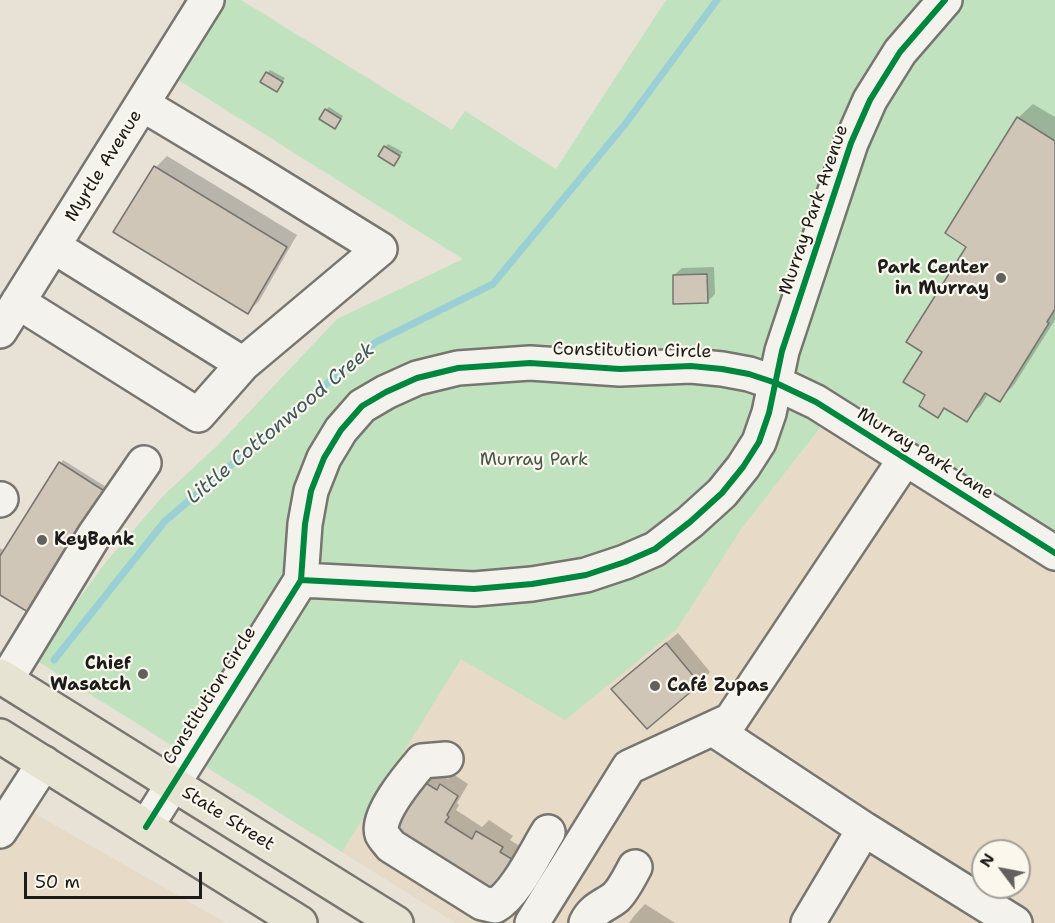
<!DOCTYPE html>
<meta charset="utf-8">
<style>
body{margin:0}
#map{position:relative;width:1055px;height:923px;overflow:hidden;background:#e7e1d6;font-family:"Shantell Sans",sans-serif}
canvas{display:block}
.north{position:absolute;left:971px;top:839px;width:60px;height:60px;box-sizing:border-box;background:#fbf7ec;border:2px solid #a29f99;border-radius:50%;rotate:302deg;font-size:16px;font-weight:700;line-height:24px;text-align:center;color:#1c1c1c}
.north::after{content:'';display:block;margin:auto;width:21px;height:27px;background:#63615d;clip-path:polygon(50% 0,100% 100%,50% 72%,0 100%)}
.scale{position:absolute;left:24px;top:872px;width:178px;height:27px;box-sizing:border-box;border:3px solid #1c1c1c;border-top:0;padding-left:8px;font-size:18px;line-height:21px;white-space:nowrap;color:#1c1c1c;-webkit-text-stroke:4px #fbf7ec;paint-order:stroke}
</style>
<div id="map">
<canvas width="1055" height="923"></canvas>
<div class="north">N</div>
<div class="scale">50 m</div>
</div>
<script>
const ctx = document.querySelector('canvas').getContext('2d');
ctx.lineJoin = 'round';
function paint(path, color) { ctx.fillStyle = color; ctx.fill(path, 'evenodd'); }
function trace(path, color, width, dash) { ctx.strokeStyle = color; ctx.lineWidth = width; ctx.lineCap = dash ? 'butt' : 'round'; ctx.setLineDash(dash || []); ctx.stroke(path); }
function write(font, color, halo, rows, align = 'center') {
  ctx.font = font + ' "Shantell Sans",sans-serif'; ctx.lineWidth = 4.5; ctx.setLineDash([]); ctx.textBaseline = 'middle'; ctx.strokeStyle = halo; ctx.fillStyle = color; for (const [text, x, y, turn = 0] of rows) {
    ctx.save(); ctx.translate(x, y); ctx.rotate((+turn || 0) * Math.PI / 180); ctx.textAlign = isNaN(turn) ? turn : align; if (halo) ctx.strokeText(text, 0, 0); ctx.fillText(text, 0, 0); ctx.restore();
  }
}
paint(new Path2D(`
 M 822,427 L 1055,573 L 1055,923 L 456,923 L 342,852 L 461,658 L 677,629 L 742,528 ZM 983,851 L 1019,851 L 1019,887 L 983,887 Z
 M 16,803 L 226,923 L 0,923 L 0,829 Z`), '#e7dac6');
paint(new Path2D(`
 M 223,0 L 241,0 L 452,130 L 465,111 L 556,169 L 666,0 L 1055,0 L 1055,534 L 848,405 L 821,427 L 742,528 L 677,629 L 565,720 L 461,659 L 342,852 L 34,659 L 107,561 L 163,496 L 218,445 L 337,319 L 463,259 L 175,78 Z`), '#c0e2bf');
paint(new Path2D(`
 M 270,70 L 285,78 L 280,87 L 267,73 Z
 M 1033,104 L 1055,117 L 1055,320 L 1014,385 L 999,400 L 989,393 L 981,405 L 966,420 L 946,407 L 938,416 L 927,395 L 924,351 L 968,246 L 1018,118 Z
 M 329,107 L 343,116 L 335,127 L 326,110 Z
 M 388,144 L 403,152 L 394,164 L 385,147 Z
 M 167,156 L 297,235 L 259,301 L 248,312 L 115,231 L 156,167 Z
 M 714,267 L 715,294 L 708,301 L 674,275 L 682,268 Z
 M 63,460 L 111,490 L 0,593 L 0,548 L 4,551 Z
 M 678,633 L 710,672 L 699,683 L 613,689 L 624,677 Z
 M 432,769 L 448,779 L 453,774 L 468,784 L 457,803 L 459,805 L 456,810 L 482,827 L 489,820 L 513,836 L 510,840 L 526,850 L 497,889 L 390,830 Z
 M 645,904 L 675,923 L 629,923 L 634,916 Z`), '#0003');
trace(new Path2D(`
 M 54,660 L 165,521 L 376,342 L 493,284 L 626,123 L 717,0`), '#9ad0d5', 7);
const building = new Path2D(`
 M 266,72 L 283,82 L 277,92 L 260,82 Z
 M 325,109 L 341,119 L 335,129 L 319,119 Z
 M 1017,117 L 1055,141 L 1055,309 L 1047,322 L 1049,323 L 1000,402 L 985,393 L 967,422 L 944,408 L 938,418 L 919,406 L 925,395 L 903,382 L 922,352 L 906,342 L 966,247 L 945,233 Z
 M 384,146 L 400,156 L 394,166 L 378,156 Z
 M 154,166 L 287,247 L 248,314 L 113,232 Z
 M 707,274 L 708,303 L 673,304 L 673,275 Z
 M 59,462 L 109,494 L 33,615 L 0,595 L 0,556 Z
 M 666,643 L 700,684 L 647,729 L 611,689 Z
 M 419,779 L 437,790 L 440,784 L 458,796 L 447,815 L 449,817 L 445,822 L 472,839 L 476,831 L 503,847 L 500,852 L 515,861 L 497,891 L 492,886 L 487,893 L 388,830 Z`);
paint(building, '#cfc6b8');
trace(building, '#777570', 1.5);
const minor = new Path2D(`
 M 53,246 L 243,364
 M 18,302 L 198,415 L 243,364 L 380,249 L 257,173 L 142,104
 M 0,331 L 207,0
 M 0,500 L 1,499
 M 301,580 L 474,589 L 532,584 L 586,575 L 625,562 L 655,549 L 690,522 L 722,493 L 743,467 L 759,442 L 769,413 L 782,351 L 851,143 L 870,100 L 900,52 L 945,0
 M 6,680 L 95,534 L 144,463
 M 713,729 L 864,829 L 808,923
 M 446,759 L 422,761 C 411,774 375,816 382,834 C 384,838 388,842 391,846 L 482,903 L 495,906 C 516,894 535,853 548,832
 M 146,827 L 301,580 L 305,524 L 311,491 L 324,458 L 341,430 L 362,406 L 386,392 L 417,378 L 458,368 L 530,363 L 620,369 L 691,366 L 722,369 L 749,374 L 776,383 L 816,402 L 1055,553
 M 864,829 L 1015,923
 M 0,831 L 44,763
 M 532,923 L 629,767 L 731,720 L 905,459
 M 586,923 C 593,908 605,906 616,897 C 624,889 630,876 635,867`);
const major = new Path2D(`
 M 0,676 L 396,923
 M 0,736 L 300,923`);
trace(minor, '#777570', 38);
trace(major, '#777570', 38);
trace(minor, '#f4f2ed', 33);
trace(major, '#e7e3d3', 33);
trace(new Path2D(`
 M 301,580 L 474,589 L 532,584 L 586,575 L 625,562 L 655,549 L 690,522 L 722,493 L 743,467 L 759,442 L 769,413 L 782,351 L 851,143 L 870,100 L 900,52 L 945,0
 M 146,827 L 301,580 L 305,524 L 311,491 L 324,458 L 341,430 L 362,406 L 386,392 L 417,378 L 458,368 L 530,363 L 620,369 L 691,366 L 722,369 L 749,374 L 776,383 L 816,402 L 1055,553`), '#00873e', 6);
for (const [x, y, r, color] of [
 [1001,278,6,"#63615d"],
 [42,540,6,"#63615d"],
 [143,674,6,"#63615d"],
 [655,686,6,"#63615d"]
]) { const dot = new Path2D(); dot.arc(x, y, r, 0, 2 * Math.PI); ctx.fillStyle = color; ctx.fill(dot); trace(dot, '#fbf7ec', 2); }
write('18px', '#1c1c1c', '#fbf7ec', [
 ["Myrtle Avenue",104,166,-58],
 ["Murray Park Avenue",814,210,-71],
 ["Constitution Circle",632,351,1],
 ["Murray Park Lane",925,454,32],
 ["Constitution Circle",210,696,-58],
 ["State Street",228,819,32]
]);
write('bold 18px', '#1c1c1c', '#fbf7ec', [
 ["Park Center",989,268],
 ["in Murray",989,289],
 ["KeyBank",54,540,"left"],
 ["Chief",131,664],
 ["Wasatch",131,685],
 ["Café Zupas",667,686,"left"]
], 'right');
write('18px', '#445747', '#fbf7ec', [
 ["Murray Park",534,460]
]);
write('italic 20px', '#3d595d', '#fbf7ec', [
 ["Little Cottonwood Creek",281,424,-40]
]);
</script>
